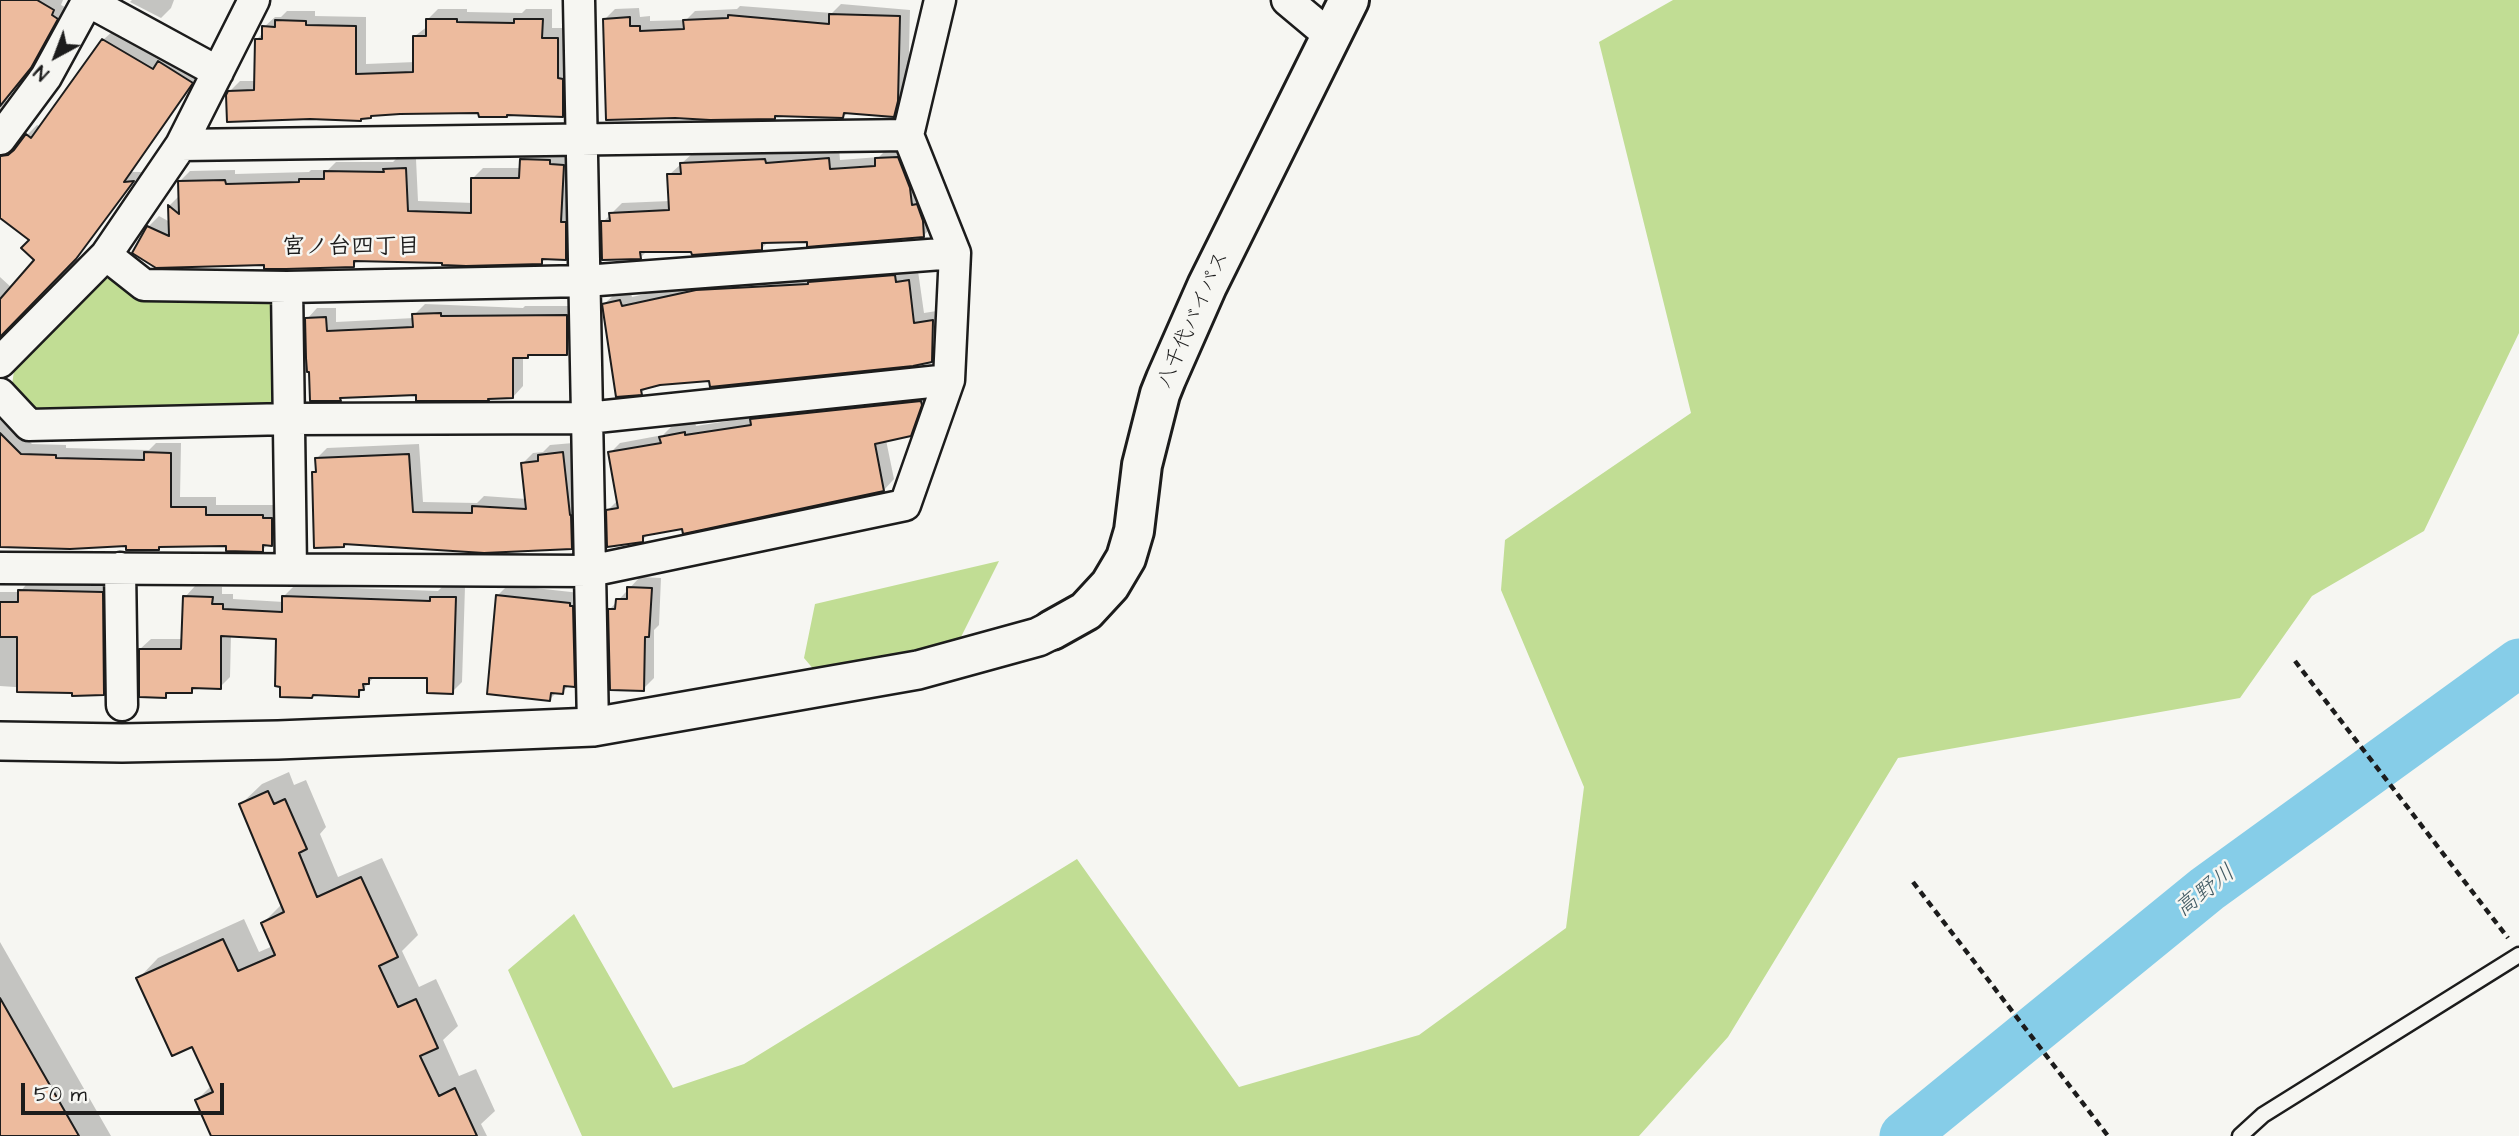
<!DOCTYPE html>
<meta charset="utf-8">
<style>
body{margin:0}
#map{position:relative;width:2519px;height:1136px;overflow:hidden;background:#f6f6f2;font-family:"Architects Daughter",sans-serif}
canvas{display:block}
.north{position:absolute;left:21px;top:21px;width:70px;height:70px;-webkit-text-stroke:5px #f6f6f2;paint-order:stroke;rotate:221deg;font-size:19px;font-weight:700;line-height:28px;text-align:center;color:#1c1c1c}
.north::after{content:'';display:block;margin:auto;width:24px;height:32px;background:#1c1c1c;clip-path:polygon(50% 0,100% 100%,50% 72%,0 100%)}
.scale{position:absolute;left:21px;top:1083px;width:203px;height:32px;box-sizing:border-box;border:4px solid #1c1c1c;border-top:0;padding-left:9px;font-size:21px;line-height:24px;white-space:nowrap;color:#1c1c1c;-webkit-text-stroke:5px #f6f6f2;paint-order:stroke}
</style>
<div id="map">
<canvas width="2519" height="1136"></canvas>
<div class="north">N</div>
<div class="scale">50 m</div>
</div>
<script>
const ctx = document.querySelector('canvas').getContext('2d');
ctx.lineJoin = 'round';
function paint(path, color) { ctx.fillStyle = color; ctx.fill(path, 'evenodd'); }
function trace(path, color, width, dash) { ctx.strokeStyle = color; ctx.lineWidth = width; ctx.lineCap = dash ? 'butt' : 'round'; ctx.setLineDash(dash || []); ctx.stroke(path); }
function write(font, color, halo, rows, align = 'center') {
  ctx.font = font + ' "Architects Daughter","Klee One",sans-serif'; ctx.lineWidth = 5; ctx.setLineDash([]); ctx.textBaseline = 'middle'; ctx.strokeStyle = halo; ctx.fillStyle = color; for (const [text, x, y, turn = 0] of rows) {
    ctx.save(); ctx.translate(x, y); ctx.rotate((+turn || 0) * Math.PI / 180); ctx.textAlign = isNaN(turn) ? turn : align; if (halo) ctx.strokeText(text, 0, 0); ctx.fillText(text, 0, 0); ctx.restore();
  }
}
paint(new Path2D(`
 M 1673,0 L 2519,0 L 2519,333 L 2424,531 L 2312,596 L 2240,698 L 1898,758 L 1728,1037 L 1639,1136 L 582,1136 L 508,970 L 574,914 L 673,1088 L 744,1064 L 1077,859 L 1239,1087 L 1419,1035 L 1566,928 L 1584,787 L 1501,590 L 1505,540 L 1691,413 L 1599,42 Z
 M 113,278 L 140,299 L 266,297 L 278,308 L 278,399 L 266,408 L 35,408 L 12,385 L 14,371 L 95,281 Z
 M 999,561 L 958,643 L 815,671 L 804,658 L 815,604 Z`), '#c1dd94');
paint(new Path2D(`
 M 0,0 L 63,0 L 61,5 L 67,8 L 41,55 L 5,100 L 7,101 L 0,112 Z
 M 132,0 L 174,0 L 171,8 L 161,18 L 130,2 Z
 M 841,4 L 910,10 L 908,90 L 904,104 L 894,115 L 848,112 L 843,117 L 778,114 L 774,118 L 604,20 L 615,9 L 639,8 L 640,17 L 650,16 L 650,21 L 686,20 L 695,11 L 737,9 L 740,6 L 832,13 Z
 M 438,9 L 467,9 L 467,12 L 522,13 L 526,9 L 552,9 L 552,28 L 567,28 L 572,104 L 562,115 L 480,111 L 373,114 L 360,119 L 229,120 L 229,92 L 240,81 L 256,81 L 256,40 L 264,32 L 264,27 L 275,17 L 281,17 L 287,11 L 315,11 L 315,16 L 366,17 L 366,64 L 415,62 L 415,36 L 428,26 L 428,19 Z
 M 114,30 L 202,72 L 132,172 L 142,172 L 86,246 L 0,335 L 0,277 L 12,288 L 37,259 L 31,240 L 0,216 L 0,180 L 27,135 L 37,125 L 41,127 L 103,40 Z
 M 908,147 L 934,225 L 924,235 L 769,241 L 762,248 L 647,251 L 640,258 L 603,222 L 622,203 L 670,201 L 669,175 L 693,153 L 775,149 L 775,154 L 839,148 L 840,160 L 879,157 L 887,149 Z
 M 532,149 L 574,156 L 576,248 L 566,258 L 546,258 L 541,263 L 444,263 L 359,259 L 354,265 L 265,263 L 154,266 L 148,227 L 159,216 L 170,222 L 169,206 L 180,195 L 180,181 L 190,171 L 235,170 L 235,174 L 309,172 L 311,170 L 328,170 L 336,162 L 393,162 L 396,159 L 416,159 L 418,201 L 473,203 L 473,178 L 483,168 L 521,168 L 522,159 Z
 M 905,266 L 906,272 L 918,271 L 924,313 L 943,310 L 942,350 L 932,360 L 711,379 L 648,386 L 641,393 L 604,304 L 615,294 L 630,290 L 632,297 L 707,280 Z
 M 425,304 L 523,308 L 525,306 L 576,306 L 576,342 L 566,353 L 530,353 L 523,356 L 523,386 L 513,397 L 417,393 L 343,396 L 340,400 L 307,319 L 317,308 L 336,308 L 336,322 L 414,318 L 414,315 Z
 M 931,391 L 921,424 L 910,435 L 886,440 L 894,479 L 884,490 L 649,533 L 643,540 L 608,510 L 618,500 L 610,453 L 620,443 L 663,435 L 671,427 L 695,422 L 696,426 L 754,417 L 762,409 Z
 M 0,413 L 32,444 L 66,445 L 66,448 L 149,450 L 156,443 L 181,443 L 180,497 L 216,497 L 216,505 L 273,505 L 273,509 L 282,508 L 282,533 L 262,550 L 228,545 L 0,546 Z
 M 573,443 L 582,537 L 571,547 L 346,543 L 343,546 L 314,473 L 318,469 L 317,458 L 327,448 L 419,444 L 423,502 L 477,503 L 484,496 L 526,499 L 523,463 L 533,453 L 543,452 L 550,445 Z
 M 640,577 L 661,578 L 659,625 L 654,630 L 654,678 L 643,689 L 610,609 Z
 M 30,580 L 113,582 L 114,683 L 104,693 L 0,686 L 0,592 L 20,592 Z
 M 508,585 L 580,593 L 584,675 L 574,685 L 570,685 L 562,692 L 557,692 L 550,699 L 497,596 Z
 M 195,586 L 222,587 L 222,594 L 233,594 L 233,599 L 284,602 L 284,596 L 294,586 L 438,591 L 442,587 L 465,587 L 462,682 L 452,692 L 428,676 L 375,676 L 358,695 L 315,693 L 312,697 L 278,637 L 231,634 L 230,677 L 220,687 L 196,687 L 191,692 L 170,692 L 165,696 L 140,649 L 151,639 L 183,639 L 185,597 Z
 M 289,772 L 294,785 L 306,780 L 326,827 L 320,834 L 338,877 L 382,858 L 418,935 L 402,951 L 419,987 L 436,979 L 458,1026 L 443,1040 L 459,1076 L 476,1069 L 495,1111 L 481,1124 L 487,1136 L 213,1136 L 197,1100 L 212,1085 L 193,1044 L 138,979 L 158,958 L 244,919 L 259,952 L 273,946 L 263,923 L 283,903 L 241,804 L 262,784 Z
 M 0,942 L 111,1136 L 0,1136 Z`), '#0003');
trace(new Path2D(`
 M 1904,1136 L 2207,889 L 2519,663`), '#86cde8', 49);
const building = new Path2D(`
 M 0,0 L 37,0 L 54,10 L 52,15 L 58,19 L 31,68 L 0,106 Z
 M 829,14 L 900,16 L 898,101 L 894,117 L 844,113 L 843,118 L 775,116 L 775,119 L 710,120 L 675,118 L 606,120 L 603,19 L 630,17 L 630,26 L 640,26 L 640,31 L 684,29 L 683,20 L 728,18 L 728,15 L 829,24 Z
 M 426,19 L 457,19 L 457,22 L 514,23 L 514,19 L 543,19 L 542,38 L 558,38 L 558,78 L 563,79 L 563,117 L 507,115 L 507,117 L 479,117 L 478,113 L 400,114 L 371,116 L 371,118 L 361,119 L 361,121 L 310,119 L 227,122 L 226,95 L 228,91 L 254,90 L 255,39 L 262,39 L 262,26 L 275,27 L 275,20 L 306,21 L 306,25 L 356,26 L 356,74 L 413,72 L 413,36 L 426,36 Z
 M 102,39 L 153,69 L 158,61 L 193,83 L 124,182 L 134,181 L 76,259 L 0,337 L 0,299 L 34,260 L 21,248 L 29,240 L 0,218 L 0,156 L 8,155 L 14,150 L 26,134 L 31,138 Z
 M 898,157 L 910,188 L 912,205 L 917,204 L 923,221 L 924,237 L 807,247 L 807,242 L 762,243 L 762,250 L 692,255 L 691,252 L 640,252 L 641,259 L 602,260 L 601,221 L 610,221 L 609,213 L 669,210 L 667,174 L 681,174 L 680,163 L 765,159 L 766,163 L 829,158 L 830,169 L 875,166 L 875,158 Z
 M 520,159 L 550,160 L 550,164 L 564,165 L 561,222 L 566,222 L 566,260 L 542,259 L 542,264 L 466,266 L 442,265 L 442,263 L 354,261 L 354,267 L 286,269 L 264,269 L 264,265 L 156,268 L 132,253 L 147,226 L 169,236 L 168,205 L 179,214 L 178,181 L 225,180 L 226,184 L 299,182 L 299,179 L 324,179 L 324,171 L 384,172 L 383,169 L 406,168 L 408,211 L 471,213 L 471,178 L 519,178 Z
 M 895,275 L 896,282 L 909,280 L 914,323 L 933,320 L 932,362 L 913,366 L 710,387 L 709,381 L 660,385 L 641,390 L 642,395 L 616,397 L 602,304 L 620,300 L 622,306 L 696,290 L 808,284 L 808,282 Z
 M 441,313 L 441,316 L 567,315 L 567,355 L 528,355 L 528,358 L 513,358 L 513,398 L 488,399 L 489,401 L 416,401 L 416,395 L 340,398 L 341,401 L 310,401 L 309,372 L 307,372 L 306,358 L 305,318 L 326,317 L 327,331 L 413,327 L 412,314 Z
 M 921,401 L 922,405 L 911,436 L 875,444 L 884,491 L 683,534 L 682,529 L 643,536 L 643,542 L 607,547 L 606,510 L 618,508 L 608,452 L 661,443 L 659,437 L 685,432 L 685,435 L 751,425 L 750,419 Z
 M 0,433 L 21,454 L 56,455 L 56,458 L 144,460 L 144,452 L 171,453 L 171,507 L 206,507 L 206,515 L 263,515 L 263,518 L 272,518 L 272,546 L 263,545 L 263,552 L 226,551 L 226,546 L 159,547 L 159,550 L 126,550 L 126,546 L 70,549 L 0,547 Z
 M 563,452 L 570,515 L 571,515 L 572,549 L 484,553 L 344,544 L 344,547 L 314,548 L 312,472 L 316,472 L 315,458 L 409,454 L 413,512 L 472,513 L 472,506 L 526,509 L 521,463 L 538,461 L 538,455 Z
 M 627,587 L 652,588 L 649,637 L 645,637 L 644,691 L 610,690 L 608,609 L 615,609 L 616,599 L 627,599 Z
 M 18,590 L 103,592 L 104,695 L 72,696 L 72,693 L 17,692 L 17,637 L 0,637 L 0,602 L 18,602 Z
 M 496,595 L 570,603 L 570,606 L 573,606 L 575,687 L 564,686 L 563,694 L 551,693 L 550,701 L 487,694 Z
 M 183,596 L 213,597 L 212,604 L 223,604 L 223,609 L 282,612 L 282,596 L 430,601 L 430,597 L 456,597 L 453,694 L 427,693 L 427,678 L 369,678 L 369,684 L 363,684 L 364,690 L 359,690 L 359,697 L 313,695 L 312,698 L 280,697 L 280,687 L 275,686 L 276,639 L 221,636 L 221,689 L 192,688 L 192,693 L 166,693 L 166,698 L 139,697 L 139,649 L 181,649 Z
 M 268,791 L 274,804 L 285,799 L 307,849 L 299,853 L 317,897 L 361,877 L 398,957 L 379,966 L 398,1007 L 416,999 L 438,1048 L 420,1056 L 439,1096 L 455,1088 L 477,1136 L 211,1136 L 195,1100 L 213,1092 L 192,1047 L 172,1056 L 136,978 L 223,939 L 238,971 L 275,955 L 261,923 L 284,912 L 239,804 Z
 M 0,998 L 79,1136 L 0,1136 Z`);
paint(building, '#edbb9e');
trace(building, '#1c1c1c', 2);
const service = new Path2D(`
 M 2240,1136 L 2263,1115 L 2519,955`);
const minor = new Path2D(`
 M 86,0 L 218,72
 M 579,0 L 593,727
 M 1287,0 L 1330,36
 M 0,139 L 46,77 L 88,0
 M 181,145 L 908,135
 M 106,255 L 144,285 L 287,287 L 585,281 L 955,253
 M 287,287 L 291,569
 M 0,362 L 106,255 L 181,145 L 254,0
 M 0,394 L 29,425 L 289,419 L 587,418 L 949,380
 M 0,568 L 590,571 L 905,505 L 949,380 L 955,253 L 908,135 L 940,0
 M 120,568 L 122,705`);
const tertiary = new Path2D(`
 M 0,741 L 122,743 L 278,740 L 593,727 L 918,670 L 1038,637 L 1052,630`);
const trunk = new Path2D(`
 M 1052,630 L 1086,611 L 1110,585 L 1126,558 L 1134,531 L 1142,465 L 1160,394 L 1166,379 L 1207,286 L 1349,0`);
trace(service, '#1c1c1c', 19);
trace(minor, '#1c1c1c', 35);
trace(tertiary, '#1c1c1c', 42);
trace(trunk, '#1c1c1c', 44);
trace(new Path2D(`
 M 2295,661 L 2508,938
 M 1913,882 L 2108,1136`), '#1c1c1c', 4.5, [7, 5]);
trace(service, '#f6f6f2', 14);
trace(minor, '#f6f6f2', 30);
trace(tertiary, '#f6f6f2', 37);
trace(trunk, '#f6f6f2', 38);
write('21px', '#1c1c1c', '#f6f6f2', [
 ["八千代バイパス",1194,320,-66]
]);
write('bold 23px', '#1c1c1c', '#f6f6f2', [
 ["宮ノ台四丁目",351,248]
]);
write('italic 23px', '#415a63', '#f6f6f2', [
 ["高野川",2206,892,-38]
]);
</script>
